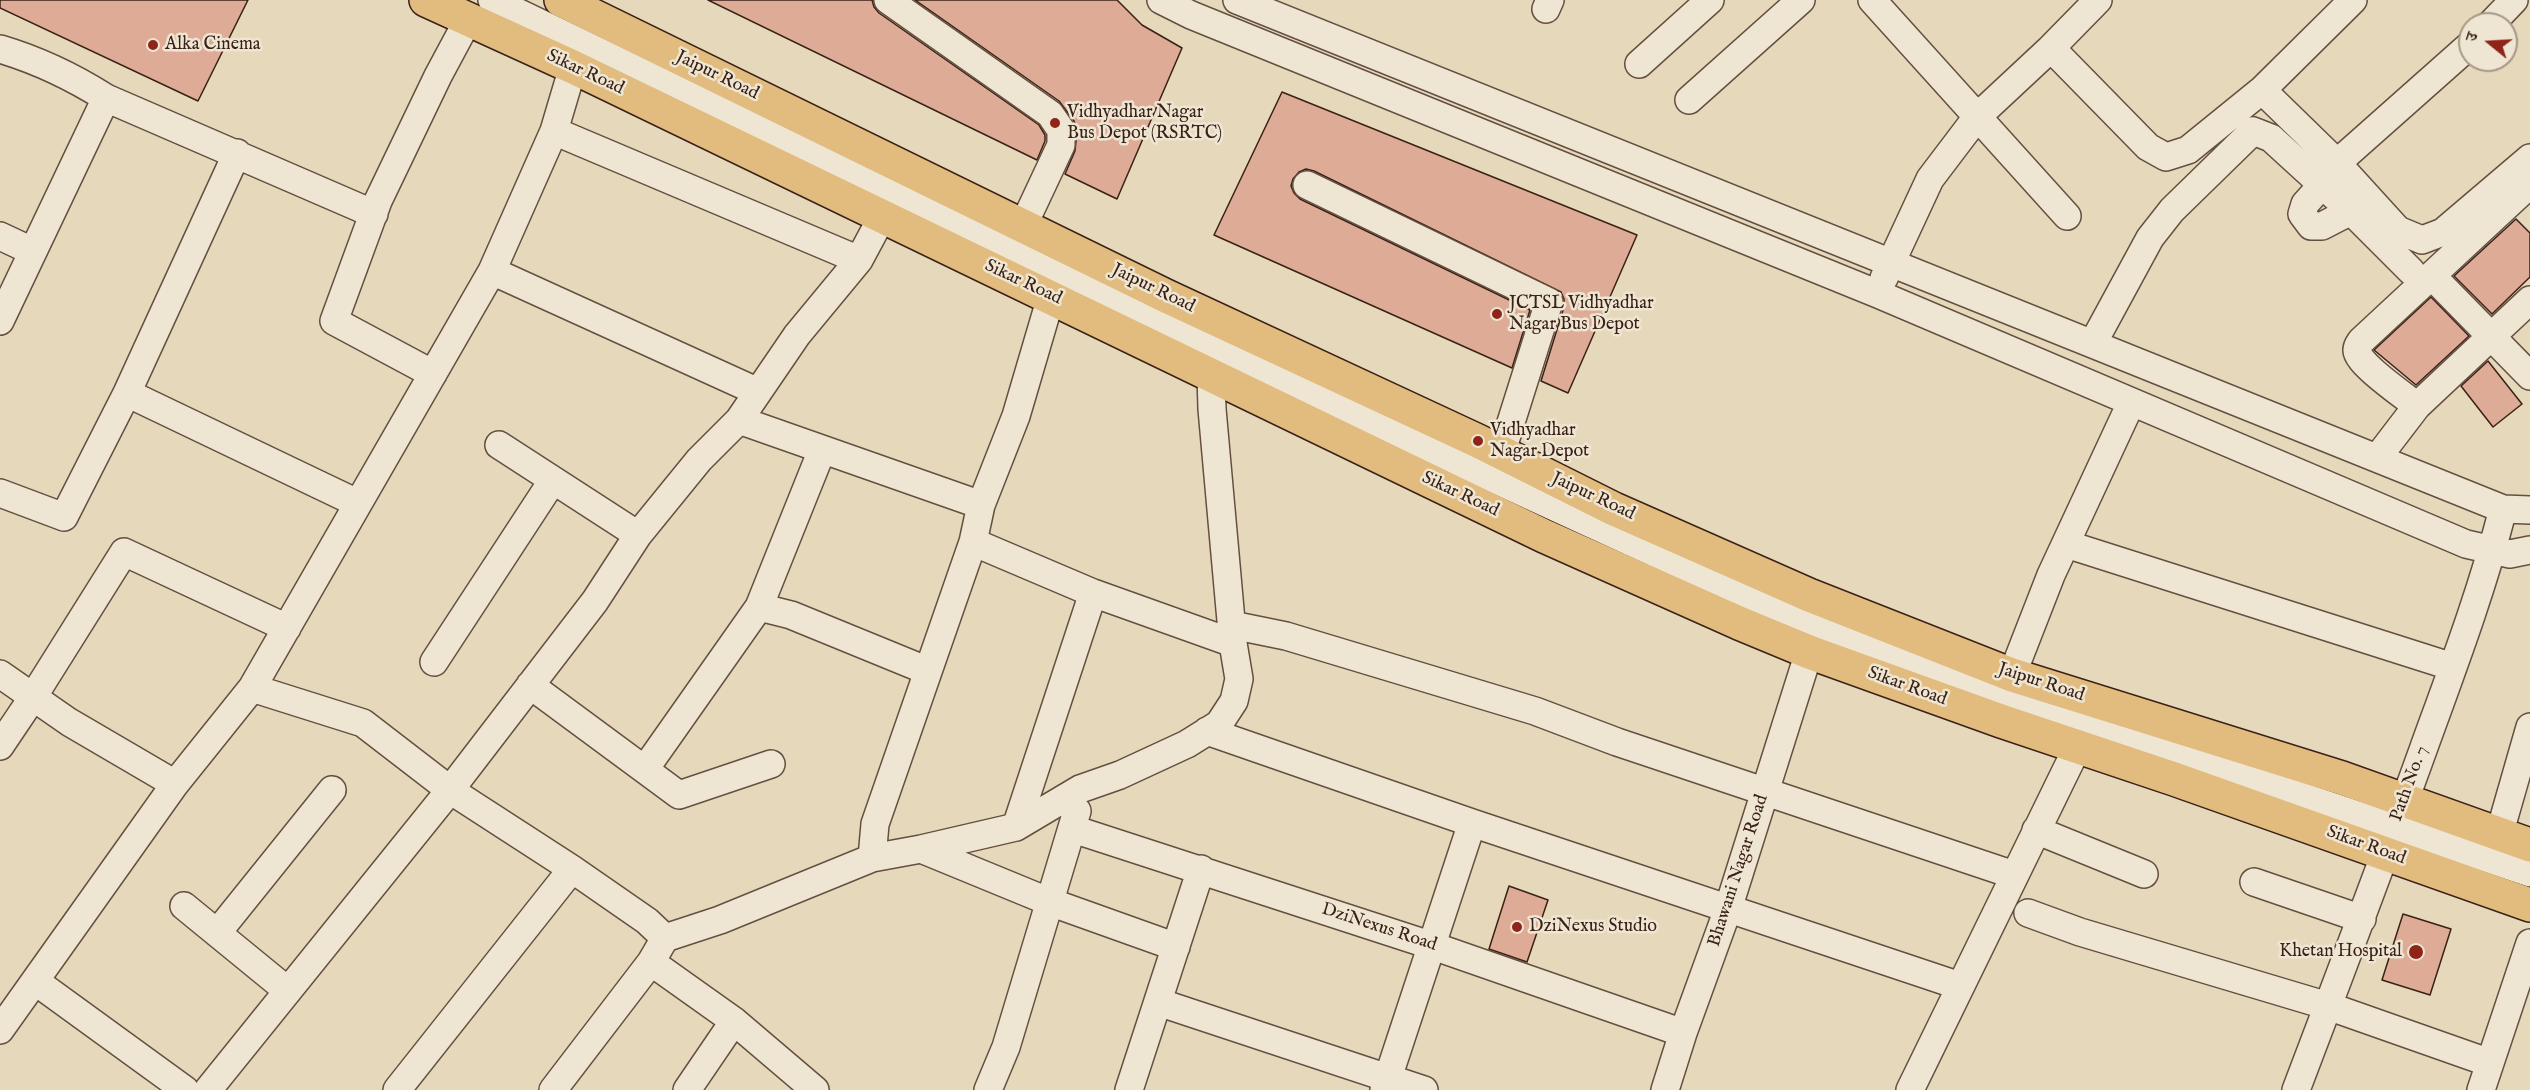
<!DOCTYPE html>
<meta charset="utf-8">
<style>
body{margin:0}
#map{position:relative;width:2530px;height:1090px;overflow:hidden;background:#e5d8bb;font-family:"IM FELL English","Noto Serif Devanagari",serif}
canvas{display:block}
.north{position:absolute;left:2458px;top:12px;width:60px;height:60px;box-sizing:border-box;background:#eee6d3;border:2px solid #a69788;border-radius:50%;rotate:288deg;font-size:16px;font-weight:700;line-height:24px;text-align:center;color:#3a2117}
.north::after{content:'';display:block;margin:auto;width:21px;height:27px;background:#8f2418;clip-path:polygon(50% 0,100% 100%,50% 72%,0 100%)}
</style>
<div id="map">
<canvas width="2530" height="1090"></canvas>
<div class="north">उ</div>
</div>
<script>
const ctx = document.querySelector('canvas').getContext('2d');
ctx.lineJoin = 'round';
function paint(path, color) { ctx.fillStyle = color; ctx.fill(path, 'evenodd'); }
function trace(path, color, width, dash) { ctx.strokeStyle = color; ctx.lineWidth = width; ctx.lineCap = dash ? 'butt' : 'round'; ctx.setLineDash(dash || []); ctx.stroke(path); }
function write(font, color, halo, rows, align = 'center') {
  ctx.font = font + ' "IM FELL English",serif'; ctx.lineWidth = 5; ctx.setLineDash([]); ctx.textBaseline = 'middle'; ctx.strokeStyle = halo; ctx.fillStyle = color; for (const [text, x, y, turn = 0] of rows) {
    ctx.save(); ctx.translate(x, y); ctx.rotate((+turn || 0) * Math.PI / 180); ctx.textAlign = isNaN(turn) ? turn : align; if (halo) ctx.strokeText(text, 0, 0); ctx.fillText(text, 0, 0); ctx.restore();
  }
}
const building = new Path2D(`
 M 0,0 L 248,0 L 198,101 L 0,8 Z
 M 708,0 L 872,0 L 874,7 L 879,13 L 1039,125 L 1045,135 L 1045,141 L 1037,160 Z
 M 915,0 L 1117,0 L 1142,25 L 1182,48 L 1117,199 L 1065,174 L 1075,151 L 1077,130 L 1074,121 L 1059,101 Z
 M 1282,92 L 1637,235 L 1568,393 L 1541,381 L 1564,307 L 1564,299 L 1561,292 L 1314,171 L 1306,169 L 1299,172 L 1293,179 L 1291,186 L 1294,193 L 1300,199 L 1530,310 L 1512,368 L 1214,235 Z
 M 2516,219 L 2530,233 L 2530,277 L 2492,314 L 2454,276 Z
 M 2431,297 L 2469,336 L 2416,385 L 2374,350 Z
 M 2488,361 L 2522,404 L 2493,427 L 2461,386 Z
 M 1509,886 L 1548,900 L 1527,962 L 1489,949 Z
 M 2403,914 L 2451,929 L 2430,995 L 2382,980 Z`);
paint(building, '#ddab96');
trace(building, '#3a2117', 1.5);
const minor = new Path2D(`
 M 492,0 L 1396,434 L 1737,591 L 1957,680 L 2530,873
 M 888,0 L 1050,114 L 1061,130 L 1061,145 L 1023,226
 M 1161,0 L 1191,15 L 1878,294 L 2466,544 L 2510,554 L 2530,550
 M 1237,0 L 2503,509 L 2530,510
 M 1872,0 L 2067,216
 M 1546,9 L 1550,0
 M 2491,24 L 2514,0
 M 2051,48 L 2148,147 L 2166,157 L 2188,150 L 2262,90 L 2353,0
 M 0,49 C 37,60 73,77 106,98 L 374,214
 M 1639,64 L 1710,0
 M 2262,90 L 2337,163 L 2398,230 L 2422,240 L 2443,232 L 2530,158
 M 1689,100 L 1801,0
 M 554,131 L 859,260
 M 2337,163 L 2470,45
 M 1307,185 L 1549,302 L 1501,454
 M 2322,185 L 2305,204 L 2302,214 L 2311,226 L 2322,226 L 2351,211
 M 0,236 L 32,251
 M 492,271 L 756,391
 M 2432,276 L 2530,376
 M 1884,278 L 1930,179 L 1977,117 L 2051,48 L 2098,0
 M 0,321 L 106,98
 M 2093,343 L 2150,238 L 2172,210 L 2253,131 L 2271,138 L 2351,211 L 2411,271
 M 433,374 L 334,321 L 378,201 L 438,76 L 468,20
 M 127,393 L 357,503
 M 2417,406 C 2406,397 2356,363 2357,350 C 2357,346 2359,344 2361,341 L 2530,184
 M 739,420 L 981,505
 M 499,445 L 638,535
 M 2378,457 L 2417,406 L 2530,300
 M 0,493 L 64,517 L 127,393 L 237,153
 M 973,542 L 1093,593 L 1233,643
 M 2066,544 L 2453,667
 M 759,607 L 791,615 L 928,671
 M 1232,625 L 1286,636 L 1535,711 L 1617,742 L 2014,875
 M 434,662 L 553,480
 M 0,674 L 69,722 L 175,784
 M 2012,675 L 2051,575 L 2131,403
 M 530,685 L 679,795 L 771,764
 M 252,688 L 363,723 L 450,790 L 572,869 L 647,921 L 665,938
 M 1207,731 L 1472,823 L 1960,986
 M 0,746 L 33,697 L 124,552 L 287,628
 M 645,769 L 759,607 L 822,450
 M 1016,827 L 1093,593
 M 1073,829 L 1433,946 L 1683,1033
 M 2036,830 L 2144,874
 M 2499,835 L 2530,727
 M 921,849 L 1050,902 L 1176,947
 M 872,858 L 875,824 L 973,542 L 981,505 L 1016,416 L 1051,297
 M 2254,882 L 2362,919
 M 184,906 L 288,991
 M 2028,913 L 2080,932 L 2328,1006 L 2490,1063
 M 217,933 L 332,790
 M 651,962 L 734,1021 L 815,1090
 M 35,981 L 185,1090
 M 1158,1002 L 1424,1090
 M 0,1030 L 175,784 L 252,688 L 492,271 L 554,131 L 573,67
 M 208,1090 L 450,790 L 595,601 L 638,535 L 699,460 L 739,420 L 797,335 L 859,260 L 882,217
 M 397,1090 L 572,869
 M 553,1090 L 651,962 L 665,938 L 720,920 L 872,858 L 921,849 L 1016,827 L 1080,789 L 1120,775 L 1187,744 L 1219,724 L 1234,701 L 1239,679 L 1233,643 L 1212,409 L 1211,375
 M 687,1090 L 734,1021
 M 988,1090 L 1006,1047 L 1077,811
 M 1129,1090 L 1201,869
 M 1384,1090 L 1472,823
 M 1665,1090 L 1683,1033 L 1728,909 L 1809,652
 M 1910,1090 L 2077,748
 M 2296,1090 C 2339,977 2382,864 2423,750 C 2452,670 2482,591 2503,509
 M 2481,1090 L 2530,943`);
const major = new Path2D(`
 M 426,0 L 573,67 L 1544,536 L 1739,623 L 1809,652 L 2001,721 L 2174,779 L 2530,905
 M 561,0 L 1166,296 L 1478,441 L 1614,509 L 1809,595 L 2012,675 L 2342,778 L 2530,845`);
trace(minor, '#654f40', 30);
trace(major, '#3a2117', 36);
trace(minor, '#eee6d3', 27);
trace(major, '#e2bc7e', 33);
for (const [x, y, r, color] of [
 [153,45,6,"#8f2418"],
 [1055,123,6,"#8f2418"],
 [1497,314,6,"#8f2418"],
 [1478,441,6,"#8f2418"],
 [1517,927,6,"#8f2418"],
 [2416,952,8,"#8f2418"]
]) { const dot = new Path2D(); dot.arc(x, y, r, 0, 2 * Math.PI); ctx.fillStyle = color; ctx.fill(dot); trace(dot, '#eee6d3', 2); }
write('18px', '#3a2117', '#eee6d3', [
 ["Alka Cinema",165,45],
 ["Vidhyadhar Nagar",1067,113],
 ["Bus Depot (RSRTC)",1067,134],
 ["JCTSL Vidhyadhar",1509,304],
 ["Nagar Bus Depot",1509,325],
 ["Vidhyadhar",1490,431],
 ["Nagar Depot",1490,452],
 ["DziNexus Studio",1529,927],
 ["Khetan Hospital",2402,952,"right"]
], 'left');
write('18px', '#3a2117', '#eee6d3', [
 ["Sikar Road",585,73,25],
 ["Jaipur Road",717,76,26],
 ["Sikar Road",1023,283,25],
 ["Jaipur Road",1153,289,26],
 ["Sikar Road",1460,495,25],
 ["Jaipur Road",1593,497,25],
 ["Jaipur Road",2041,683,18],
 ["Sikar Road",1907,687,20],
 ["Path No. 7",2410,784,-70],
 ["Sikar Road",2366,846,20],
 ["Bhawani Nagar Road",1739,871,-72],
 ["DziNexus Road",1379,928,18]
]);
</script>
